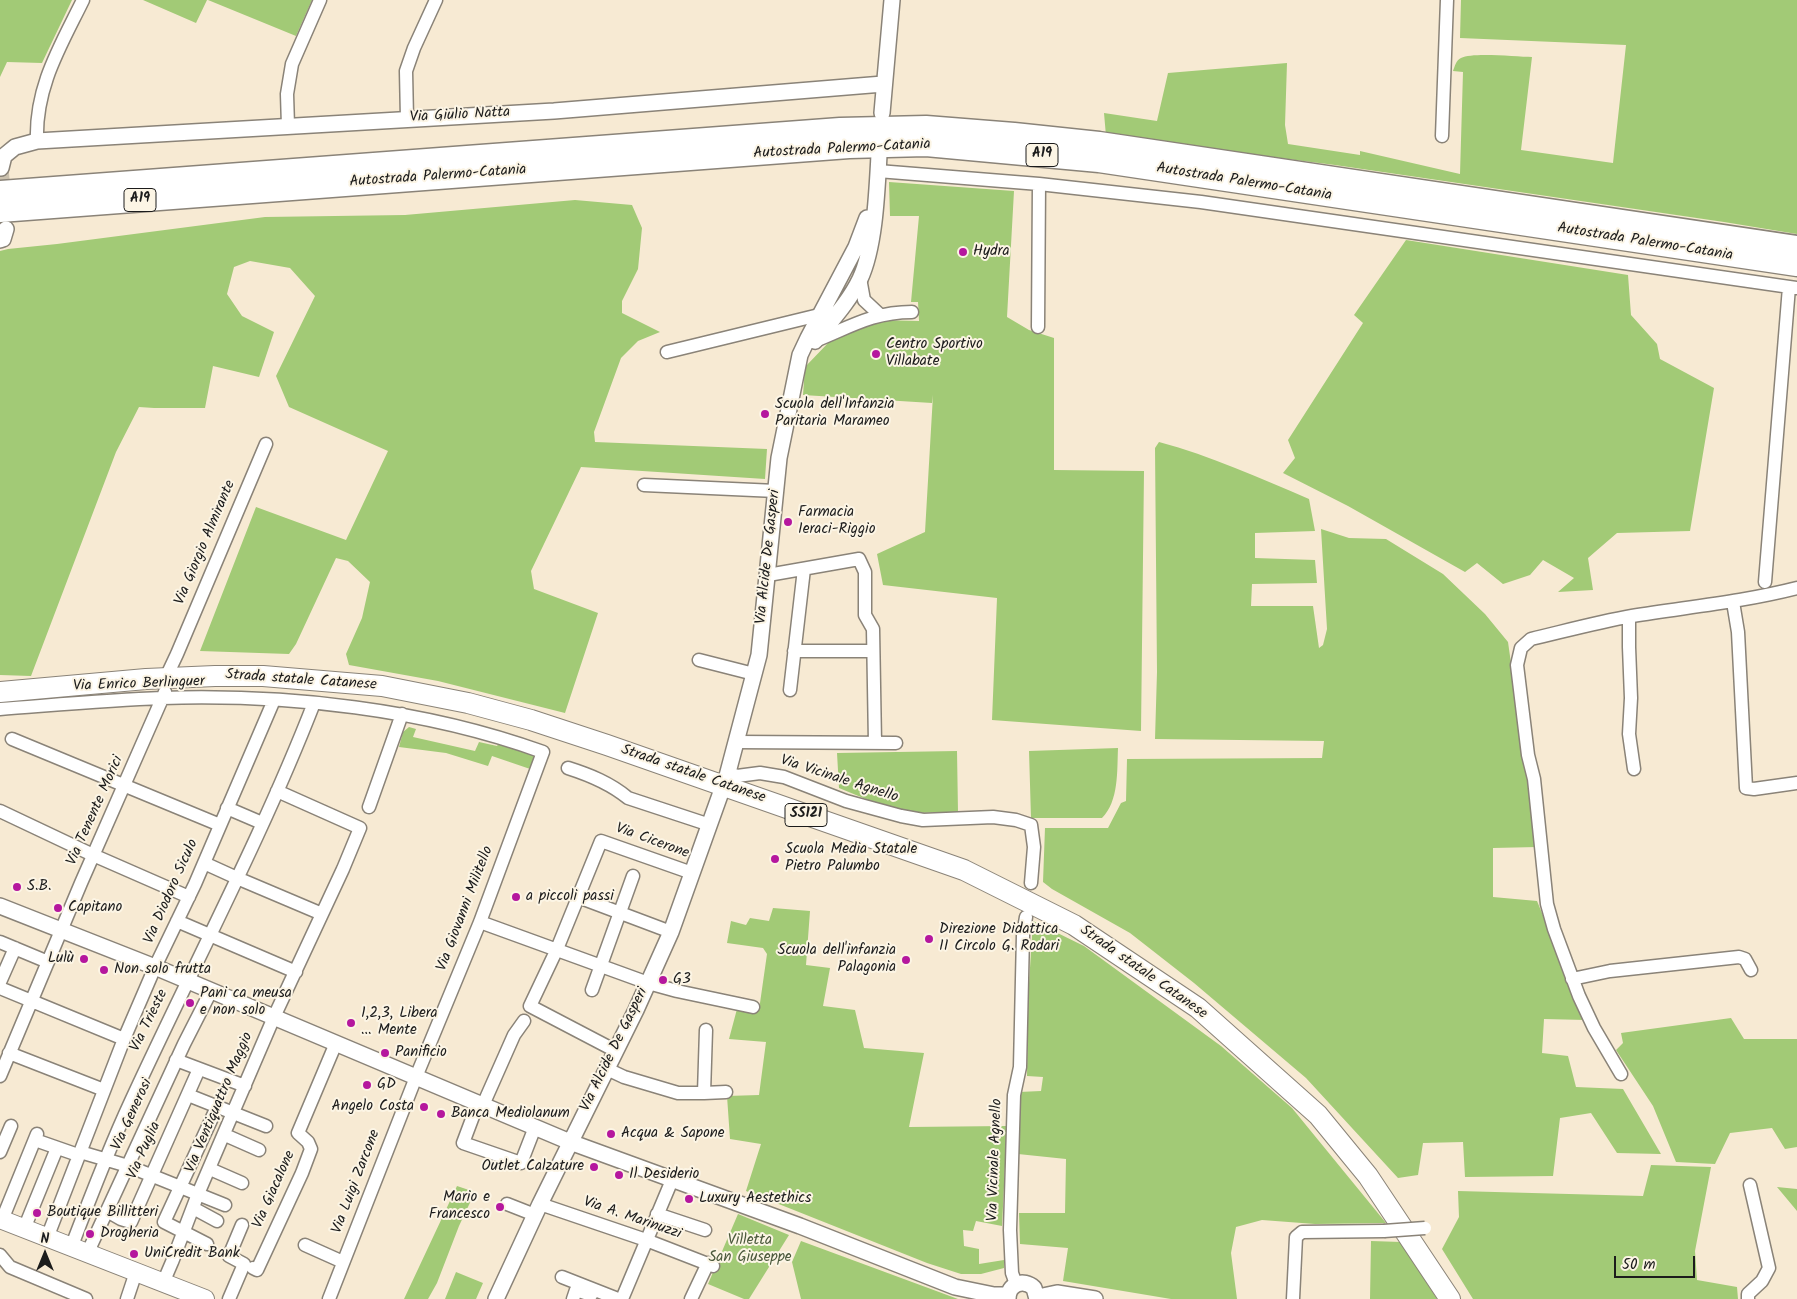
<!DOCTYPE html>
<meta charset="utf-8">
<style>
body{margin:0}
#map{position:relative;width:1797px;height:1299px;overflow:hidden;background:#f7ead3;font-family:Kalam,sans-serif}
canvas{display:block}
.north{position:absolute;left:20px;top:1229px;width:50px;height:50px;-webkit-text-stroke:4px #fcf5e5;paint-order:stroke;rotate:0deg;font-size:14px;font-weight:700;line-height:20px;text-align:center;color:#1c1c1c}
.north::after{content:'';display:block;margin:auto;width:18px;height:22px;background:#1c1c1c;clip-path:polygon(50% 0,100% 100%,50% 72%,0 100%)}
.scale{position:absolute;left:1614px;top:1256px;width:81px;height:22px;box-sizing:border-box;border:2px solid #1c1c1c;border-top:0;padding-left:6px;font-size:15px;line-height:18px;white-space:nowrap;color:#1c1c1c;-webkit-text-stroke:4px #fcf5e5;paint-order:stroke}
</style>
<div id="map">
<canvas width="1797" height="1299"></canvas>
<div class="north">N</div>
<div class="scale">50 m</div>
</div>
<script>
const ctx = document.querySelector('canvas').getContext('2d');
ctx.lineJoin = 'round';
function paint(path, color) { ctx.fillStyle = color; ctx.fill(path, 'evenodd'); }
function trace(path, color, width, dash) { ctx.strokeStyle = color; ctx.lineWidth = width; ctx.lineCap = dash ? 'butt' : 'round'; ctx.setLineDash(dash || []); ctx.stroke(path); }
function write(font, color, halo, rows, align = 'center') {
  ctx.font = font + ' Kalam,sans-serif'; ctx.lineWidth = 4; ctx.setLineDash([]); ctx.textBaseline = 'middle'; ctx.strokeStyle = halo; ctx.fillStyle = color; for (const [text, x, y, turn = 0] of rows) {
    ctx.save(); ctx.translate(x, y); ctx.rotate((+turn || 0) * Math.PI / 180); ctx.textAlign = isNaN(turn) ? turn : align; if (halo) ctx.strokeText(text, 0, 0); ctx.fillText(text, 0, 0); ctx.restore();
  }
}
paint(new Path2D(`
 M 0,0 L 72,0 L 42,63 L 7,62 L 0,77 Z
 M 143,0 L 207,0 L 196,23 Z
 M 208,0 L 312,0 L 296,36 Z
 M 1461,0 L 1797,0 L 1797,234 L 1724,222 L 1335,165 L 1106,136 L 1104,113 L 1157,121 L 1168,73 L 1287,63 L 1285,125 L 1288,144 L 1360,155 L 1360,151 L 1460,174 L 1463,72 L 1453,71 C 1455,66 1456,60 1461,58 C 1473,52 1517,57 1532,57 L 1521,150 L 1613,163 L 1626,45 L 1460,38 Z
 M 889,182 L 1014,191 L 1007,317 L 1029,330 L 1054,338 L 1054,470 L 1144,471 L 1141,731 L 992,720 L 997,598 L 883,585 L 877,554 L 925,532 L 933,395 L 932,403 L 803,395 L 805,367 L 829,342 L 877,320 L 919,321 L 918,302 L 911,302 L 919,216 L 890,216 Z
 M 575,200 L 632,205 L 642,228 L 638,269 L 622,301 L 622,313 L 660,332 L 638,341 L 621,358 L 594,432 L 595,442 L 767,449 L 765,479 L 581,467 L 531,571 L 534,589 L 598,613 L 565,713 L 438,681 L 349,665 L 346,654 L 362,618 L 370,582 L 348,561 L 336,558 L 296,644 L 289,654 L 200,651 L 256,507 L 346,540 L 388,451 L 289,407 L 276,376 L 315,296 L 290,268 L 250,261 L 234,267 L 227,294 L 242,316 L 274,332 L 259,377 L 213,366 L 205,408 L 154,408 L 139,407 L 116,452 L 31,676 L 0,675 L 0,251 L 8,249 L 57,244 L 265,217 L 405,215 Z
 M 1406,240 L 1628,275 L 1631,315 L 1657,344 L 1660,359 L 1714,388 L 1690,531 L 1617,533 L 1588,558 L 1593,590 L 1558,592 L 1574,578 L 1543,560 L 1530,575 L 1503,584 L 1477,563 L 1465,572 L 1348,506 L 1283,473 L 1295,458 L 1288,440 L 1363,323 L 1354,315 Z
 M 1159,442 C 1211,456 1260,478 1309,499 L 1315,531 L 1255,533 L 1255,558 L 1315,560 L 1317,583 L 1252,584 L 1251,606 L 1313,606 L 1319,648 L 1323,645 L 1327,629 L 1321,529 L 1349,538 L 1386,539 L 1443,574 L 1485,614 L 1508,642 L 1537,847 L 1493,848 L 1493,897 L 1537,901 L 1586,1020 L 1544,1019 L 1542,1053 L 1568,1056 L 1576,1087 L 1623,1089 L 1661,1154 L 1617,1153 L 1591,1113 L 1560,1118 L 1553,1176 L 1465,1177 L 1463,1142 L 1423,1143 L 1418,1175 L 1398,1178 L 1306,1078 L 1194,983 L 1130,933 L 1052,889 L 1043,882 L 1045,828 L 1108,828 L 1121,803 L 1126,801 L 1127,759 L 1322,758 L 1324,741 L 1155,739 L 1157,672 L 1155,448 Z
 M 409,727 L 416,729 L 413,737 L 475,751 L 479,742 L 497,746 L 499,743 L 536,755 L 536,771 L 492,756 L 488,766 L 446,753 L 399,747 L 403,732 Z
 M 1118,748 C 1117,771 1119,801 1102,818 L 1031,818 L 1029,751 Z
 M 957,751 L 958,812 L 915,813 L 873,802 L 839,788 L 837,753 Z
 M 773,908 L 810,911 L 806,965 L 830,968 L 823,1006 L 855,1010 L 864,1048 L 924,1053 L 909,1127 L 1007,1126 L 1002,1226 L 976,1221 L 973,1231 L 963,1230 L 964,1246 L 979,1249 L 979,1264 L 1004,1260 L 1004,1268 L 981,1274 L 961,1274 L 927,1263 L 746,1191 L 761,1144 L 730,1139 L 727,1096 L 759,1095 L 766,1042 L 729,1039 L 737,1009 L 750,1011 L 759,1010 L 767,954 L 763,948 L 727,943 L 731,921 L 746,925 L 750,918 L 769,921 Z
 M 1033,921 L 1084,946 L 1221,1046 L 1292,1108 L 1386,1223 L 1315,1224 L 1262,1220 L 1236,1227 L 1231,1253 L 1237,1299 L 1171,1299 L 1063,1281 L 1068,1248 L 1020,1244 L 1019,1213 L 1065,1213 L 1066,1159 L 1018,1154 L 1019,1092 L 1041,1091 L 1043,1077 L 1027,1076 L 1028,999 Z
 M 1731,1018 L 1744,1039 L 1797,1039 L 1797,1147 L 1785,1149 L 1772,1128 L 1730,1133 L 1715,1164 L 1676,1162 L 1653,1106 L 1616,1050 L 1623,1043 L 1621,1033 Z
 M 1651,1165 L 1711,1167 L 1695,1251 L 1697,1280 L 1737,1287 L 1738,1299 L 1473,1299 L 1442,1249 L 1459,1217 L 1458,1191 L 1643,1196 Z
 M 457,1186 L 475,1192 L 459,1226 L 437,1283 L 428,1299 L 404,1299 Z
 M 1777,1187 L 1797,1189 L 1797,1211 Z
 M 738,1214 L 789,1235 L 749,1299 L 744,1299 L 708,1284 Z
 M 801,1241 L 958,1299 L 801,1299 L 792,1262 Z
 M 1371,1241 L 1401,1242 L 1437,1299 L 1370,1299 Z
 M 456,1272 L 483,1283 L 476,1299 L 445,1299 Z`), '#a2ca76');
trace(new Path2D(`
 M 1,168 L 4,201`), '#cbc1ae', 15, [15, 8]);
const minor = new Path2D(`
 M 407,119 L 406,71 L 414,48 L 436,0
 M 288,126 L 287,94 L 292,64 L 320,0
 M 1442,136 L 1447,0
 M 37,141 C 35,87 60,47 83,0
 M 878,171 L 1039,184 L 1201,202 L 1797,288
 M 860,278 L 864,300 L 880,315
 M 1038,327 L 1039,184
 M 815,341 C 850,327 873,312 912,312
 M 667,352 L 819,315
 M 644,485 L 776,491
 M 768,575 L 859,559 L 865,572 L 865,615 L 873,629 L 875,743
 M 1765,582 L 1789,287
 M 1733,602 L 1738,632 L 1746,788 L 1754,789 L 1797,783
 M 1629,617 L 1629,647 L 1631,698 L 1629,734 L 1634,769
 M 794,651 L 873,651
 M 699,660 L 754,674
 M 169,671 L 177,654 L 266,444
 M 790,690 L 804,569
 M 0,709 C 54,705 108,700 162,698 C 288,694 424,709 543,752 L 480,922 L 416,1077 L 329,1299
 M 12,739 L 220,825
 M 736,742 L 896,743
 M 568,768 C 590,775 610,783 628,798 L 710,825
 M 728,773 L 737,776 L 760,773 L 784,777 L 846,801 L 901,816 L 923,820 L 993,817 L 1016,820 L 1031,825 L 1034,847 L 1031,883
 M 369,807 L 402,714
 M 227,808 L 262,823
 M 0,811 L 93,855 L 189,897
 M 204,863 L 237,878 L 322,914
 M 578,897 L 671,932
 M 177,921 L 296,972
 M 480,922 L 648,983 L 677,991 L 753,1007
 M 0,942 L 48,962
 M 1572,979 L 1610,971 L 1739,957 L 1745,959 L 1751,970
 M 0,982 L 15,948
 M 0,988 L 124,1039
 M 592,990 L 633,876
 M 616,1051 L 530,1006 L 557,949 L 601,841 L 692,873
 M 9,1053 L 104,1090
 M 176,1060 L 245,1086
 M 607,1069 L 624,1077 L 678,1093 L 704,1093 L 706,1030
 M 1621,1074 L 1594,1028 L 1579,996 L 1554,929 L 1547,904 L 1534,779 L 1528,755 L 1517,665 L 1521,648 L 1531,639 C 1565,631 1598,622 1632,616 C 1687,607 1742,602 1797,588
 M 0,1076 L 81,883 L 165,692
 M 704,1093 L 726,1092
 M 188,1095 L 266,1126
 M 478,1103 L 463,1143 L 521,1163 L 535,1127
 M 483,1105 L 514,1035 L 524,1021
 M 225,1135 L 259,1150
 M 35,1140 L 78,1155
 M 0,1152 L 11,1126
 M 80,1152 L 128,1166 L 225,1205
 M 210,1169 L 242,1183
 M 507,1204 L 535,1215
 M 540,1204 L 646,1240 L 713,1266
 M 193,1208 L 217,1221
 M 107,1211 L 121,1219 L 131,1222 L 199,1069
 M 657,1214 L 705,1230
 M 2,1220 L 37,1134
 M 24,1229 L 57,1148
 M 47,1238 L 124,1039 L 155,967 L 195,884 L 274,700
 M 207,1244 L 164,1222 L 217,1107
 M 305,1245 L 343,1262
 M 71,1248 C 90,1198 109,1148 131,1101 C 192,968 261,839 314,703
 M 87,1254 L 184,1044 L 211,991
 M 0,1255 L 10,1267 L 86,1299
 M 253,1268 L 257,1270 L 302,1173 L 311,1149 L 308,1142 L 298,1133 L 336,1043
 M 562,1277 L 618,1299
 M 163,1283 L 172,1262 L 198,1194 L 274,1017 L 343,869 L 360,828 L 277,791
 M 1016,1284 L 1012,1273 L 1010,1230 L 1014,1095 L 1020,1067 L 1023,935 L 1026,917
 M 127,1299 L 136,1272
 M 229,1299 L 244,1264 L 229,1256 L 242,1225
 M 573,1299 L 576,1290 L 591,1295
 M 622,1299 L 672,1180
 M 691,1299 L 708,1263
 M 1293,1299 L 1296,1237 L 1302,1232 L 1384,1231
 M 1748,1299 L 1748,1294 L 1762,1281 L 1769,1268 L 1750,1185`);
const tertiary = new Path2D(`
 M 882,113 L 892,0
 M 1,168 L 4,156 L 15,147 L 37,141 L 554,111 L 883,84
 M 0,240 L 3,239 L 6,229
 M 808,338 L 856,247 L 867,218
 M 727,776 L 759,655 L 779,458 L 800,355 L 808,338 L 815,341 C 831,321 849,302 860,279 C 875,247 877,191 879,155
 M 0,906 L 155,967 L 570,1142 L 800,1226 L 955,1287 L 994,1295 L 1008,1295
 M 1038,1297 L 1057,1293 L 1095,1299
 M 496,1299 L 540,1204 L 636,1010 L 671,932 L 720,795
 M 1008,1299 C 1008,1284 1023,1278 1034,1288 L 1037,1299`);
const secondary = new Path2D(`
 M 0,1219 L 205,1299`);
const primary = new Path2D(`
 M 0,692 L 146,679 L 215,676 L 263,676 L 382,686 L 468,703 L 531,720 L 607,745 L 964,870 L 1074,925 L 1198,1008 L 1318,1115 L 1368,1176 L 1450,1299`);
const motorway = new Path2D(`
 M 0,192 L 840,129 L 926,127 L 1014,134 L 1099,143 L 1797,247
 M 0,211 L 849,147 L 926,145 L 1099,161 L 1797,265`);
trace(minor, '#8a8378', 15);
trace(tertiary, '#8a8378', 18);
trace(secondary, '#8a8378', 20);
trace(primary, '#8a8378', 22);
trace(motorway, '#8a8378', 25);
trace(minor, '#fff', 12);
trace(tertiary, '#fff', 15);
trace(secondary, '#fff', 18);
trace(primary, '#fff', 20);
trace(motorway, '#fff', 22);
const minorBridge = new Path2D(`
 M 1384,1231 L 1425,1228`);
trace(minorBridge, '#8a8378', 15, []);
trace(minorBridge, '#fff', 12);
for (const [x, y, r, color] of [
 [963,252,5,"#b5179e"],
 [876,354,5,"#b5179e"],
 [765,414,5,"#b5179e"],
 [788,522,5,"#b5179e"],
 [775,859,5,"#b5179e"],
 [17,887,5,"#b5179e"],
 [516,897,5,"#b5179e"],
 [58,908,5,"#b5179e"],
 [929,939,5,"#b5179e"],
 [84,959,5,"#b5179e"],
 [906,960,5,"#b5179e"],
 [104,970,5,"#b5179e"],
 [663,980,5,"#b5179e"],
 [190,1003,5,"#b5179e"],
 [351,1023,5,"#b5179e"],
 [385,1053,5,"#b5179e"],
 [367,1085,5,"#b5179e"],
 [424,1107,5,"#b5179e"],
 [441,1114,5,"#b5179e"],
 [611,1134,5,"#b5179e"],
 [594,1167,5,"#b5179e"],
 [619,1175,5,"#b5179e"],
 [689,1199,5,"#b5179e"],
 [500,1207,5,"#b5179e"],
 [37,1213,5,"#b5179e"],
 [90,1234,5,"#b5179e"],
 [134,1254,5,"#b5179e"]
]) { const dot = new Path2D(); dot.arc(x, y, r, 0, 2 * Math.PI); ctx.fillStyle = color; ctx.fill(dot); trace(dot, '#fcf5e5', 2); }
for (const [x, y, w] of [
 [1042,155,32],
 [140,200,32],
 [806,815,42]
]) { const box = new Path2D(); box.roundRect(x - w / 2, y - 11.5, w, 23, 4); ctx.fillStyle = '#fcf5e5'; ctx.fill(box); trace(box, '#1c1c1c', 1); }
write('bold 14px', '#1c1c1c', null, [
 ["A19",1042,155],
 ["A19",140,200],
 ["SS121",806,815]
]);
write('15px', '#1c1c1c', '#fcf5e5', [
 ["Via Giulio Natta",460,116,-3],
 ["Autostrada Palermo-Catania",842,150,-3],
 ["Autostrada Palermo-Catania",438,177,-4],
 ["Autostrada Palermo-Catania",1244,183,9],
 ["Autostrada Palermo-Catania",1645,243,9],
 ["Via Giorgio Almirante",206,543,-67],
 ["Via Alcide De Gasperi",769,557,-84],
 ["Strada statale Catanese",301,681,4],
 ["Via Enrico Berlinguer",139,685,-2],
 ["Strada statale Catanese",693,775,19],
 ["Via Vicinale Agnello",839,780,18],
 ["Via Tenente Morici",96,811,-66],
 ["Via Cicerone",652,842,20],
 ["Via Diodoro Siculo",172,892,-66],
 ["Via Giovanni Militello",466,909,-69],
 ["Strada statale Catanese",1143,973,35],
 ["Via Trieste",150,1021,-64],
 ["Via Alcide De Gasperi",615,1050,-64],
 ["Via Ventiquattro Maggio",220,1103,-67],
 ["Via Generosi",133,1115,-65],
 ["Via Puglia",145,1151,-66],
 ["Via Vicinale Agnello",996,1160,-88],
 ["Via Luigi Zarcone",357,1182,-69],
 ["Via Giacalone",275,1190,-66],
 ["Via A. Marinuzzi",632,1219,19]
]);
write('15px', '#1c1c1c', '#fcf5e5', [
 ["Hydra",973,252],
 ["Centro Sportivo",886,345],
 ["Villabate",886,362],
 ["Scuola dell'Infanzia",775,405],
 ["Paritaria Marameo",775,422],
 ["Farmacia",798,513],
 ["Ieraci-Riggio",798,530],
 ["Scuola Media Statale",785,850],
 ["Pietro Palumbo",785,867],
 ["S.B.",27,887],
 ["a piccoli passi",526,897],
 ["Capitano",68,908],
 ["Direzione Didattica",939,930],
 ["II Circolo G. Rodari",939,947],
 ["Scuola dell'infanzia",896,951,"right"],
 ["Palagonia",896,968,"right"],
 ["Lulù",74,959,"right"],
 ["Non solo frutta",114,970],
 ["G3",673,980],
 ["Pani ca meusa",200,994],
 ["e non solo",200,1011],
 ["1,2,3, Libera",361,1014],
 ["... Mente",361,1031],
 ["Panificio",395,1053],
 ["GD",377,1085],
 ["Angelo Costa",414,1107,"right"],
 ["Banca Mediolanum",451,1114],
 ["Acqua & Sapone",621,1134],
 ["Outlet Calzature",584,1167,"right"],
 ["Il Desiderio",629,1175],
 ["Mario e",490,1198,"right"],
 ["Francesco",490,1215,"right"],
 ["Luxury Aestethics",699,1199],
 ["Boutique Billitteri",47,1213],
 ["Drogheria",100,1234],
 ["UniCredit Bank",144,1254]
], 'left');
write('15px', '#4b593c', '#fcf5e5', [
 ["Villetta",750,1241],
 ["San Giuseppe",750,1258]
]);
</script>
